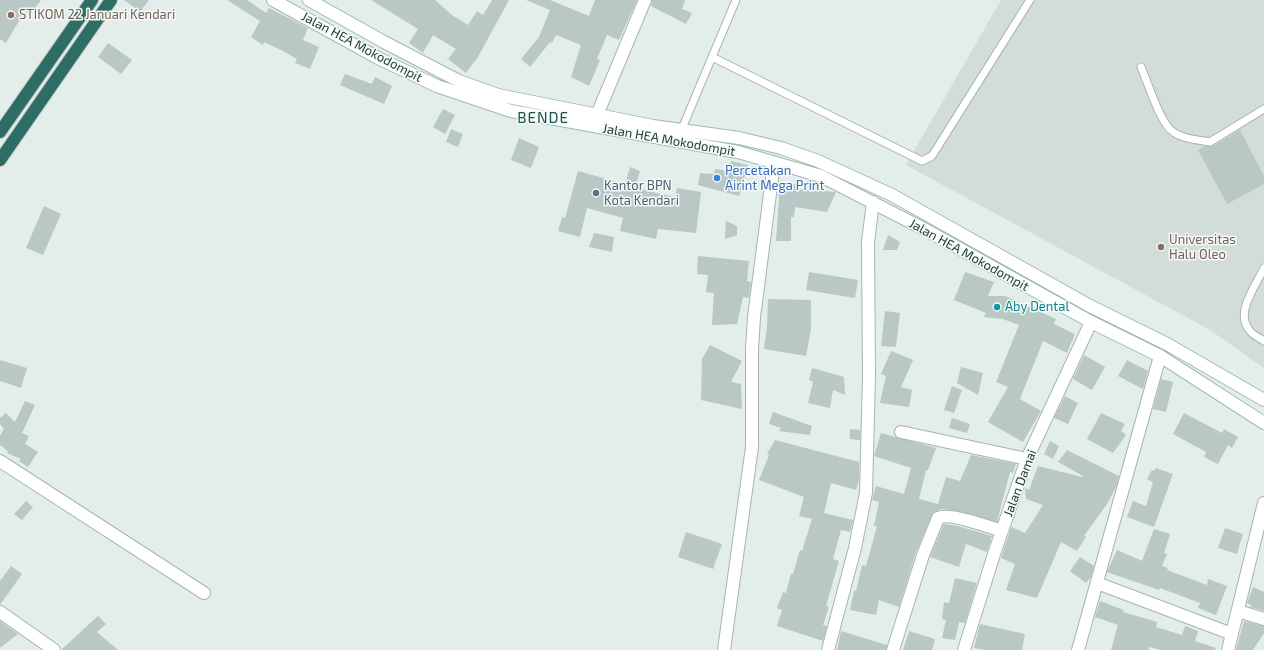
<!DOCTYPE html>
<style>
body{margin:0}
canvas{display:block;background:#e3edea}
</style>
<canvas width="1264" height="650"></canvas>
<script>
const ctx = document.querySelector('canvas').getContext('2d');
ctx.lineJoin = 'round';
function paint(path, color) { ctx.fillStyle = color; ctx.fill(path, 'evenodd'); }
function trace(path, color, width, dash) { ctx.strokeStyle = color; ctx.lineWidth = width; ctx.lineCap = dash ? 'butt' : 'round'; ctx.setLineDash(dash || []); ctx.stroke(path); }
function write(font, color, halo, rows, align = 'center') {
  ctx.font = font + ' "Exo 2",sans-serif'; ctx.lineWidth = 3; ctx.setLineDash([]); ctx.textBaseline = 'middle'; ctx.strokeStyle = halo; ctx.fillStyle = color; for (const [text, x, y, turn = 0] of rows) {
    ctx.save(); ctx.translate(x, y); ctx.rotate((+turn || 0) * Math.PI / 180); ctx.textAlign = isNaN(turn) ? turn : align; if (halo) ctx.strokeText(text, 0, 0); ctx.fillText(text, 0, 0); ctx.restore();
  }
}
paint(new Path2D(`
 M 1001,0 L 1264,0 L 1264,368 L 1210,330 L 906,165 Z`), '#d2ddd9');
paint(new Path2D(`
 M 0,0 L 41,0 L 30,15 L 25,11 L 6,43 L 0,39 Z
 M 124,0 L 149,0 L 140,12 Z
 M 227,0 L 247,0 L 266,13 L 269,8 L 308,28 L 303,40 L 319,47 L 310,69 L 295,63 L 297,59 L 283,51 L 264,42 L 263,45 L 251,37 L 260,21 Z
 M 371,0 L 435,0 L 452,15 L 468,25 L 477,11 L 483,15 L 492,0 L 509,0 L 478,57 L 466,73 L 448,59 L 456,49 L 433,35 L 423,53 L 409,43 L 418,29 Z
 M 526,0 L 550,0 L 589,16 L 595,0 L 637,0 L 619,40 L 607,35 L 597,59 L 600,60 L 589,86 L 571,77 L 581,45 L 556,35 L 552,43 L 550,42 L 530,67 L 521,59 L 539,37 L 550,10 Z
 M 652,0 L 685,0 L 682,9 L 692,13 L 686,24 L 651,6 Z
 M 108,43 L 132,60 L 121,74 L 98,57 Z
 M 345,74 L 372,84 L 375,77 L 392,86 L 384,104 L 340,85 Z
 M 443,109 L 455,115 L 445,134 L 433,127 Z
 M 451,129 L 463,134 L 458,147 L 446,142 Z
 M 1240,130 L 1264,176 L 1264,184 L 1227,204 L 1198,150 L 1205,146 L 1213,146 Z
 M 519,138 L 539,147 L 531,168 L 511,160 Z
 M 731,161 L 748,165 L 739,196 L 698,185 L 700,173 L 714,174 L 715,169 L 728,171 Z
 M 630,167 L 640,171 L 635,188 L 675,197 L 677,188 L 701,192 L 696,233 L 658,229 L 656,239 L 620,231 L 623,218 L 587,208 L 580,237 L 558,231 L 562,217 L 565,218 L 578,171 L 625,184 Z
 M 780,184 L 796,184 L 796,189 L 836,192 L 827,212 L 795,207 L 794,217 L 791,217 L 791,241 L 776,241 Z
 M 44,206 L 61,214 L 43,255 L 26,248 Z
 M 726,221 L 737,226 L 737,235 L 725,239 Z
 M 594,233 L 614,237 L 612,252 L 589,247 Z
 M 888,235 L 900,242 L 897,250 L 883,250 Z
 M 698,256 L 749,261 L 747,281 L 751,282 L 749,298 L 743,297 L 737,324 L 712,325 L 714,293 L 706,292 L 708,275 L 697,274 Z
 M 809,272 L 858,280 L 855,298 L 806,290 Z
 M 965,272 L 994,282 L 988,296 L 1005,296 L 1056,319 L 1054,324 L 1075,334 L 1067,353 L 1043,341 L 1020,399 L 1041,411 L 1023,442 L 988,422 L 1008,387 L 996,382 L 1019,325 L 1003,319 L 984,317 L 986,313 L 954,300 Z
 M 768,299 L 811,300 L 811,329 L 806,356 L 764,349 L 767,326 Z
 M 885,311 L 900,313 L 896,347 L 881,346 Z
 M 710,345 L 742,361 L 731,382 L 741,384 L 742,409 L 701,400 L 702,359 Z
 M 891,351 L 913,360 L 901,387 L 912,390 L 909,407 L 880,403 L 886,376 L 881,374 Z
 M 1084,355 L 1105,367 L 1092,390 L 1073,379 Z
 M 0,360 L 27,368 L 21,388 L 0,381 Z
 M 1127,360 L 1148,371 L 1143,389 L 1118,376 Z
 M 961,367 L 983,373 L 978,395 L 957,383 Z
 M 812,368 L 844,377 L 845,395 L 833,390 L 830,408 L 808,403 L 813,382 L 809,380 Z
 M 1161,379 L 1173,382 L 1166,412 L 1153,409 Z
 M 952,386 L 962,390 L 954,413 L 944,410 Z
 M 1065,396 L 1078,403 L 1068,424 L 1054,418 Z
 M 25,401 L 35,405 L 22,433 L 29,436 L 25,444 L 38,452 L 28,467 L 19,461 L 21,459 L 7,453 L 8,451 L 0,445 L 0,436 L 4,429 L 0,424 L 0,418 L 6,413 L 15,422 Z
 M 773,412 L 812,426 L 810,435 L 779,431 L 781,428 L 769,424 Z
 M 1101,413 L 1125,424 L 1121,431 L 1126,435 L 1113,453 L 1087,439 Z
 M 1184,413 L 1222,433 L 1224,429 L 1238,437 L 1232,448 L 1228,445 L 1218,464 L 1204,457 L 1206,452 L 1173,434 Z
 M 952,418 L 970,424 L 967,433 L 949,428 Z
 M 850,429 L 860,430 L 860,440 L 850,439 Z
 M 881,433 L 936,448 L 928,470 L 926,470 L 919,499 L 938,504 L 946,477 L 960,481 L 971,455 L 1016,464 L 1013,473 L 1010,472 L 997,522 L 952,510 L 941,509 L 933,513 L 916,552 L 899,607 L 879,600 L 876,615 L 850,610 L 854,590 L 856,591 L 862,565 L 866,566 L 877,526 L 874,526 L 879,502 L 872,500 L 876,486 L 904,494 L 911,468 L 874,456 Z
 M 775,440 L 859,462 L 859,480 L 856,490 L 831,483 L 824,513 L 853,520 L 850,532 L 841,530 L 833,559 L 839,561 L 826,606 L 829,607 L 823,625 L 827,626 L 823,641 L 777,626 L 782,610 L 777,608 L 783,592 L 786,593 L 791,574 L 793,574 L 800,550 L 802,551 L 812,519 L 799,516 L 804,497 L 759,480 L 769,455 L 767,454 Z
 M 1050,441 L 1059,446 L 1053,459 L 1044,454 Z
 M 1067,450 L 1119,476 L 1116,487 L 1107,504 L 1084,536 L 1086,537 L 1077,551 L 1061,542 L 1037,598 L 1006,590 L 1015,564 L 1001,558 L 1011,527 L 1025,533 L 1043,505 L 1026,499 L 1025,488 L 1029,490 L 1038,466 L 1082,477 L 1083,476 L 1058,462 Z
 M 1156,468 L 1173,474 L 1154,527 L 1127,517 L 1133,501 L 1146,506 L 1153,482 L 1147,479 L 1152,470 L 1154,471 Z
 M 26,501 L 33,507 L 22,520 L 14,514 Z
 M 944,524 L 958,526 L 992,536 L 987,552 L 966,544 L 959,567 L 930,557 Z
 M 1225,528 L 1243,534 L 1237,554 L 1218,548 Z
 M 1154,529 L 1170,534 L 1164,553 L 1167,554 L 1162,566 L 1168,568 L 1167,570 L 1207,585 L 1208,579 L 1227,586 L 1216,615 L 1198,608 L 1200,603 L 1160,588 L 1159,590 L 1107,572 L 1117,550 L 1142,561 Z
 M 686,532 L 722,544 L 713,569 L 678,557 Z
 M 1080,557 L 1094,566 L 1091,577 L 1086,583 L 1070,571 Z
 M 11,566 L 22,574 L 0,605 L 0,581 Z
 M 955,578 L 977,583 L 965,623 L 959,622 L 955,640 L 942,638 L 946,620 L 942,619 L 944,602 L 949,603 Z
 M 1253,587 L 1264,592 L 1264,611 L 1250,607 L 1251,605 L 1247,603 Z
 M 1100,601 L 1124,610 L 1123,612 L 1157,622 L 1156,627 L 1182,635 L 1185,626 L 1198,631 L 1195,641 L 1216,648 L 1215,650 L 1160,650 L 1150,647 L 1148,650 L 1111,650 L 1118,625 L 1095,617 Z
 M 98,616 L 106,624 L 97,632 L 118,650 L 61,650 Z
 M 0,621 L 18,634 L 0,648 Z
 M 1244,621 L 1264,626 L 1264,633 L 1253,650 L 1236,650 Z
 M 980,624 L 1025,634 L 1022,650 L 985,650 L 974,648 Z
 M 841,631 L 887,645 L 886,650 L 837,650 Z
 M 909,631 L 935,639 L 932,650 L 903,650 Z`), '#b9c8c4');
const lane = new Path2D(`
 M 712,57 L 922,161 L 932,156 L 1030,0
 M 1141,67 C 1148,83 1160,122 1172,131 C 1182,139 1198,140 1210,142 L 1264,109
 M 681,131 L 736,0
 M 1264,268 C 1256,286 1233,314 1251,332 C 1254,336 1260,338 1264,341`);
const street = new Path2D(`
 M 597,115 L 645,0
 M 901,432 L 1027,459
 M 0,461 L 204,593
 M 1097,583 L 1232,634
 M 1238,611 L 1264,619
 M 0,612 L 54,650
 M 724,650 L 752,447 L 752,349 L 754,317 L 774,163
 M 828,650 L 855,548 L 866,493 L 869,376 L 868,242 L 873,202
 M 893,650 L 923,555 L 938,518 C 948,512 990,527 1002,531
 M 964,650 L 995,551 L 1027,459 L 1091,322
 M 1078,650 L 1160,356
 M 1228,650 L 1264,503`);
const secondary = new Path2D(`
 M 273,0 L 378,58 L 437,86 L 511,111 L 738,152 L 821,176 L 924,229 L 1091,322 L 1160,356 L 1264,423
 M 309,0 L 384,42 L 459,81 L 498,95 L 653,126 L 739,138 L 781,148 L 818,161 L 892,195 L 1090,306 L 1167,344 L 1264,400`);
const highway = new Path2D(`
 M 0,132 L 92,0
 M 0,160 L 111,0`);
trace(lane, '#a6b5b2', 9);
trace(street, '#a6b5b2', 14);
trace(secondary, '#a2b9b4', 14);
trace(highway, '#c1c9c8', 14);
trace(lane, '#fff', 7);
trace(street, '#fff', 12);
trace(secondary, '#fff', 12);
trace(highway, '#2e6c66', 12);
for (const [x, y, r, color] of [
 [11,15,4,"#8d6e63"],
 [717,178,4,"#3f7fe0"],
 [596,193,4,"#5c6f8a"],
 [1161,247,4,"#8d6e63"],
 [997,307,4,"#0f9aa8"]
]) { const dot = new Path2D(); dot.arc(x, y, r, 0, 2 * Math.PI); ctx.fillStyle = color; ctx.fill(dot); trace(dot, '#f4faf8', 1.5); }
write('13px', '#785e54', '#f4faf8', [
 ["STIKOM 22 Januari Kendari",19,15],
 ["Universitas",1169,240],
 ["Halu Oleo",1169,255]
], 'left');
write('13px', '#233f3b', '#f4faf8', [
 ["Jalan HEA Mokodompit",362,47,28],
 ["Jalan HEA Mokodompit",669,140,10],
 ["Jalan HEA Mokodompit",969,255,29],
 ["Jalan Damai",1020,483,-69]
]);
write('13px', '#366cbe', '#f4faf8', [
 ["Percetakan",725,171],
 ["Airint Mega Print",725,186]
], 'left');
write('13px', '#4e5e75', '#f4faf8', [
 ["Kantor BPN",604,186],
 ["Kota Kendari",604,201]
], 'left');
write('13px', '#0d838f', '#f4faf8', [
 ["Aby Dental",1005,307]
], 'left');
ctx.letterSpacing = '1px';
write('15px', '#1e524b', '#f4faf8', [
 ["BENDE",543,118]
]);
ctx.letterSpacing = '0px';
</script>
